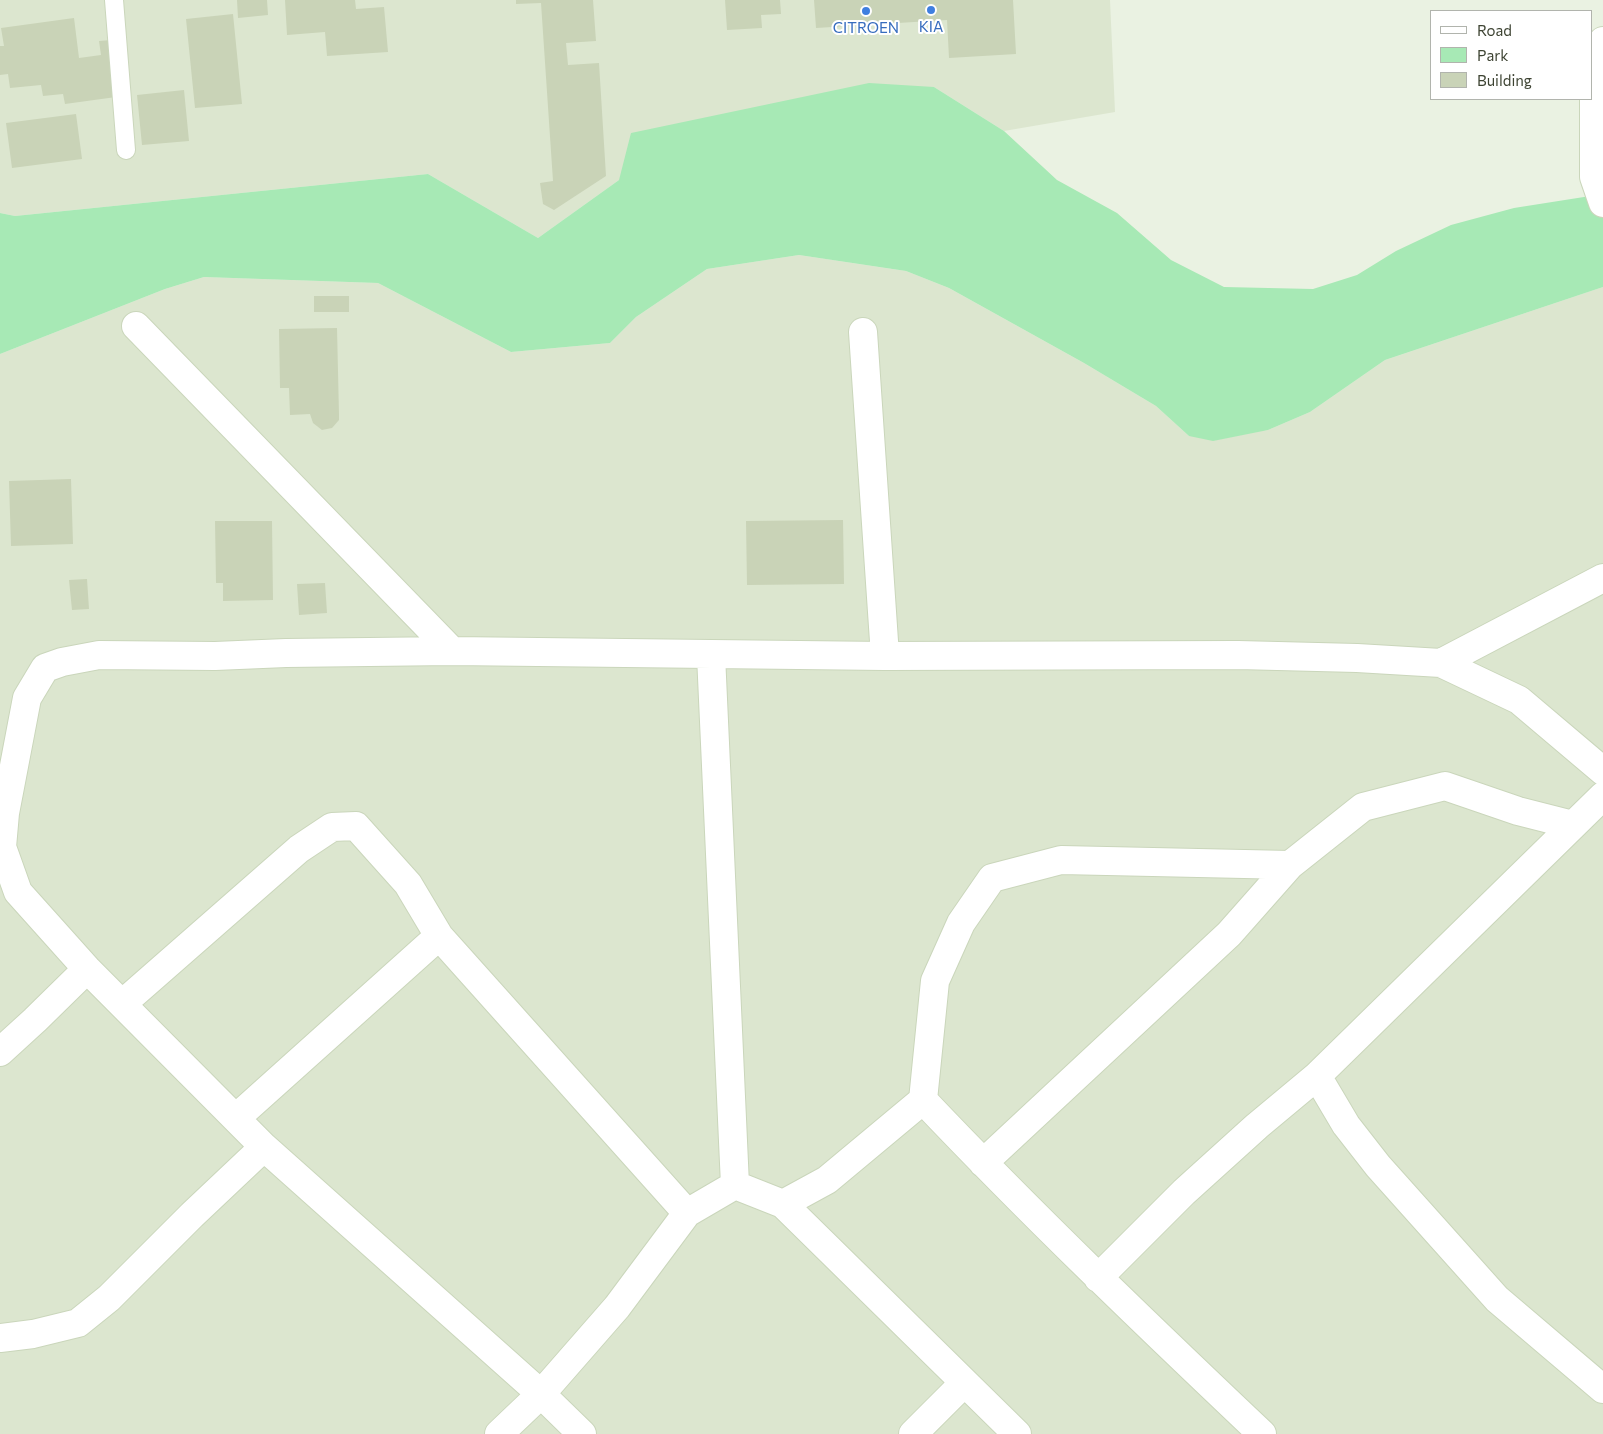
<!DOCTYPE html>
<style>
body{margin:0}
#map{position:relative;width:1603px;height:1434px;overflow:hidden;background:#eaf2e2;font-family:Commissioner,sans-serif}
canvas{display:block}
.legend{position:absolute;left:1430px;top:10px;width:162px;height:90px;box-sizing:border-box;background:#fff;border:1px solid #b1b4ad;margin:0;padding:6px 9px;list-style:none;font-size:15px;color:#3d4332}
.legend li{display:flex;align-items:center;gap:10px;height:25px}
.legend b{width:25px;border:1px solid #b1b4ad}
</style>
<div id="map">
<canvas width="1603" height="1434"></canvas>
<ul class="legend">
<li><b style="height:6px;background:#fff"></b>Road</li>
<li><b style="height:14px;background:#a7e9b5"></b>Park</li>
<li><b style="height:14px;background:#c9d3b7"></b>Building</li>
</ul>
</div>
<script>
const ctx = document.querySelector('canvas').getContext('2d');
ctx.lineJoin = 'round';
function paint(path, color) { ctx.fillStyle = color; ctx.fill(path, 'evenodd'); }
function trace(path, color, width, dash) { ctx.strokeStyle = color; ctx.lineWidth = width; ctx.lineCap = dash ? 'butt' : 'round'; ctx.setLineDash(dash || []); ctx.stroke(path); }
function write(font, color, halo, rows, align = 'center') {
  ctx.font = font + ' Commissioner,sans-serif'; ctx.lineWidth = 4; ctx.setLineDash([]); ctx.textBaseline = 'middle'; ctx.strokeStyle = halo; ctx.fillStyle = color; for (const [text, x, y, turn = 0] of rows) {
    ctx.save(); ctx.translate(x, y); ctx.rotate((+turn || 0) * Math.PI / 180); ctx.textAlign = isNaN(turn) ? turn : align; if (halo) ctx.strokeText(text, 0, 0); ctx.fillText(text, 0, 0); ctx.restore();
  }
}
paint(new Path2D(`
 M 0,0 L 1110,0 L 1115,112 L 1004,131 L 934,87 L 619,180 L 538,238 L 428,174 L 15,216 L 0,213 Z
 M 799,255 L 906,271 L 949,288 L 1084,363 L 1156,406 L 1189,436 L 1268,430 L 1310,412 L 1385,360 L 1603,287 L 1603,1434 L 0,1434 L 0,354 L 165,289 L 204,277 L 378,283 L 511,352 L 610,343 L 636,317 L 707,269 Z`), '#dce6cf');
paint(new Path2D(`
 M 869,83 L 934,87 L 1004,131 L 1057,180 L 1117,213 L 1171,260 L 1224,287 L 1313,289 L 1357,275 L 1396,251 L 1451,225 L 1514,208 L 1603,194 L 1603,287 L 1385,360 L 1310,412 L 1268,430 L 1213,441 L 1189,436 L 1156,406 L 1084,363 L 949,288 L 906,271 L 799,255 L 707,269 L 636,317 L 610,343 L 511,352 L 378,283 L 204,277 L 165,289 L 0,354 L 0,213 L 15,216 L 428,174 L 538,238 L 619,180 L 631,133 Z`), '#a7e9b5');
paint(new Path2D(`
 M 237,0 L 267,0 L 268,15 L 238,18 Z
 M 285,0 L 355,0 L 356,9 L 384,7 L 388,52 L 327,56 L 325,32 L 287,35 Z
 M 516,0 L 593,0 L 596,41 L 566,43 L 568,65 L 599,63 L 606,176 L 554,210 L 543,204 L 540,183 L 553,181 L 541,3 L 516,4 Z
 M 725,0 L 780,0 L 781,14 L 761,15 L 762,28 L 727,30 Z
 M 814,0 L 1013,0 L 1016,54 L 949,58 L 947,20 L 816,28 Z
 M 233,14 L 242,104 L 195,108 L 186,19 Z
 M 74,18 L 79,58 L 101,55 L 99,41 L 111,40 L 116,97 L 65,104 L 63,94 L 43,96 L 41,85 L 10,88 L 8,74 L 0,75 L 0,46 L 4,46 L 1,28 Z
 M 184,90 L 189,141 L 142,145 L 137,95 Z
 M 76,114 L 82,159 L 12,168 L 6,123 Z
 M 314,296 L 349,296 L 349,312 L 314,312 Z
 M 337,328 L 339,415 L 339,420 L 332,428 L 322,430 L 313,423 L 310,414 L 290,415 L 289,388 L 280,388 L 279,329 Z
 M 71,479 L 73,544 L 11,546 L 9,481 Z
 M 843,520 L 844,584 L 747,585 L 746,521 Z
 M 215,521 L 272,521 L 273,600 L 223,601 L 223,583 L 216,583 Z
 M 87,579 L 89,609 L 72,610 L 69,580 Z
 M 325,583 L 327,613 L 299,615 L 297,584 Z`), '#c9d3b7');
const service = new Path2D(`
 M 114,0 L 126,150`);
const minor = new Path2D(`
 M 1603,41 L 1594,63 L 1594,177 L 1603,203
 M 136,326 L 452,651
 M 863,332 L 885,656
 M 711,655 L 735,1185
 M 1441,663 L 1603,578
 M 122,1004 L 299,849 L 332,827 L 356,826 L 408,884 L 439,936 L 687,1213
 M 0,1052 L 35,1020 L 87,969
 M 1317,1076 L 1603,796
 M 923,1100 C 1032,1215 1147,1325 1262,1434
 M 236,1118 L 439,936
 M 983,1163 L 1229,934 L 1290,865 L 1363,807 L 1445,786 L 1518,811 L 1573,825
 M 735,1185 L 783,1204 L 1017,1434
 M 783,1204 L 827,1180 L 923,1100 L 935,981 L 961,923 L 992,878 L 1061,860 L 1290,865
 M 1098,1278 L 1184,1192 L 1257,1126 L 1317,1076 L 1346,1125 L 1378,1166 L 1497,1299 L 1603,1389
 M 0,1338 L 33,1334 L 78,1323 L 109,1298 L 192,1215 L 264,1147
 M 499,1434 L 541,1394 L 617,1307 L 687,1213 L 735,1185
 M 582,1434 L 541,1394 L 264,1147 L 87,969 L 18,892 L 2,847 L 5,813 L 27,698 L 45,668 L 62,662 L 99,655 L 215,656 L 286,653 L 452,651 L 885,656 L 1238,655 L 1357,658 L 1441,663 L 1519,700 L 1603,771
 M 913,1434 L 964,1383`);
trace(service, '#cad6bb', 20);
trace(minor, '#cad6bb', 30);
trace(service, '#fff', 18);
trace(minor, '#fff', 28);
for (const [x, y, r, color] of [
 [931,10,5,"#3f7fe0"],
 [866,11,5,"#3f7fe0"]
]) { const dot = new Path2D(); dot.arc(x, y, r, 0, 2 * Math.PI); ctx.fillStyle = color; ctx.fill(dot); trace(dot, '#fff', 2); }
write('15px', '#366cbe', '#fff', [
 ["KIA",931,27],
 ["CITROEN",866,28]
]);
</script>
